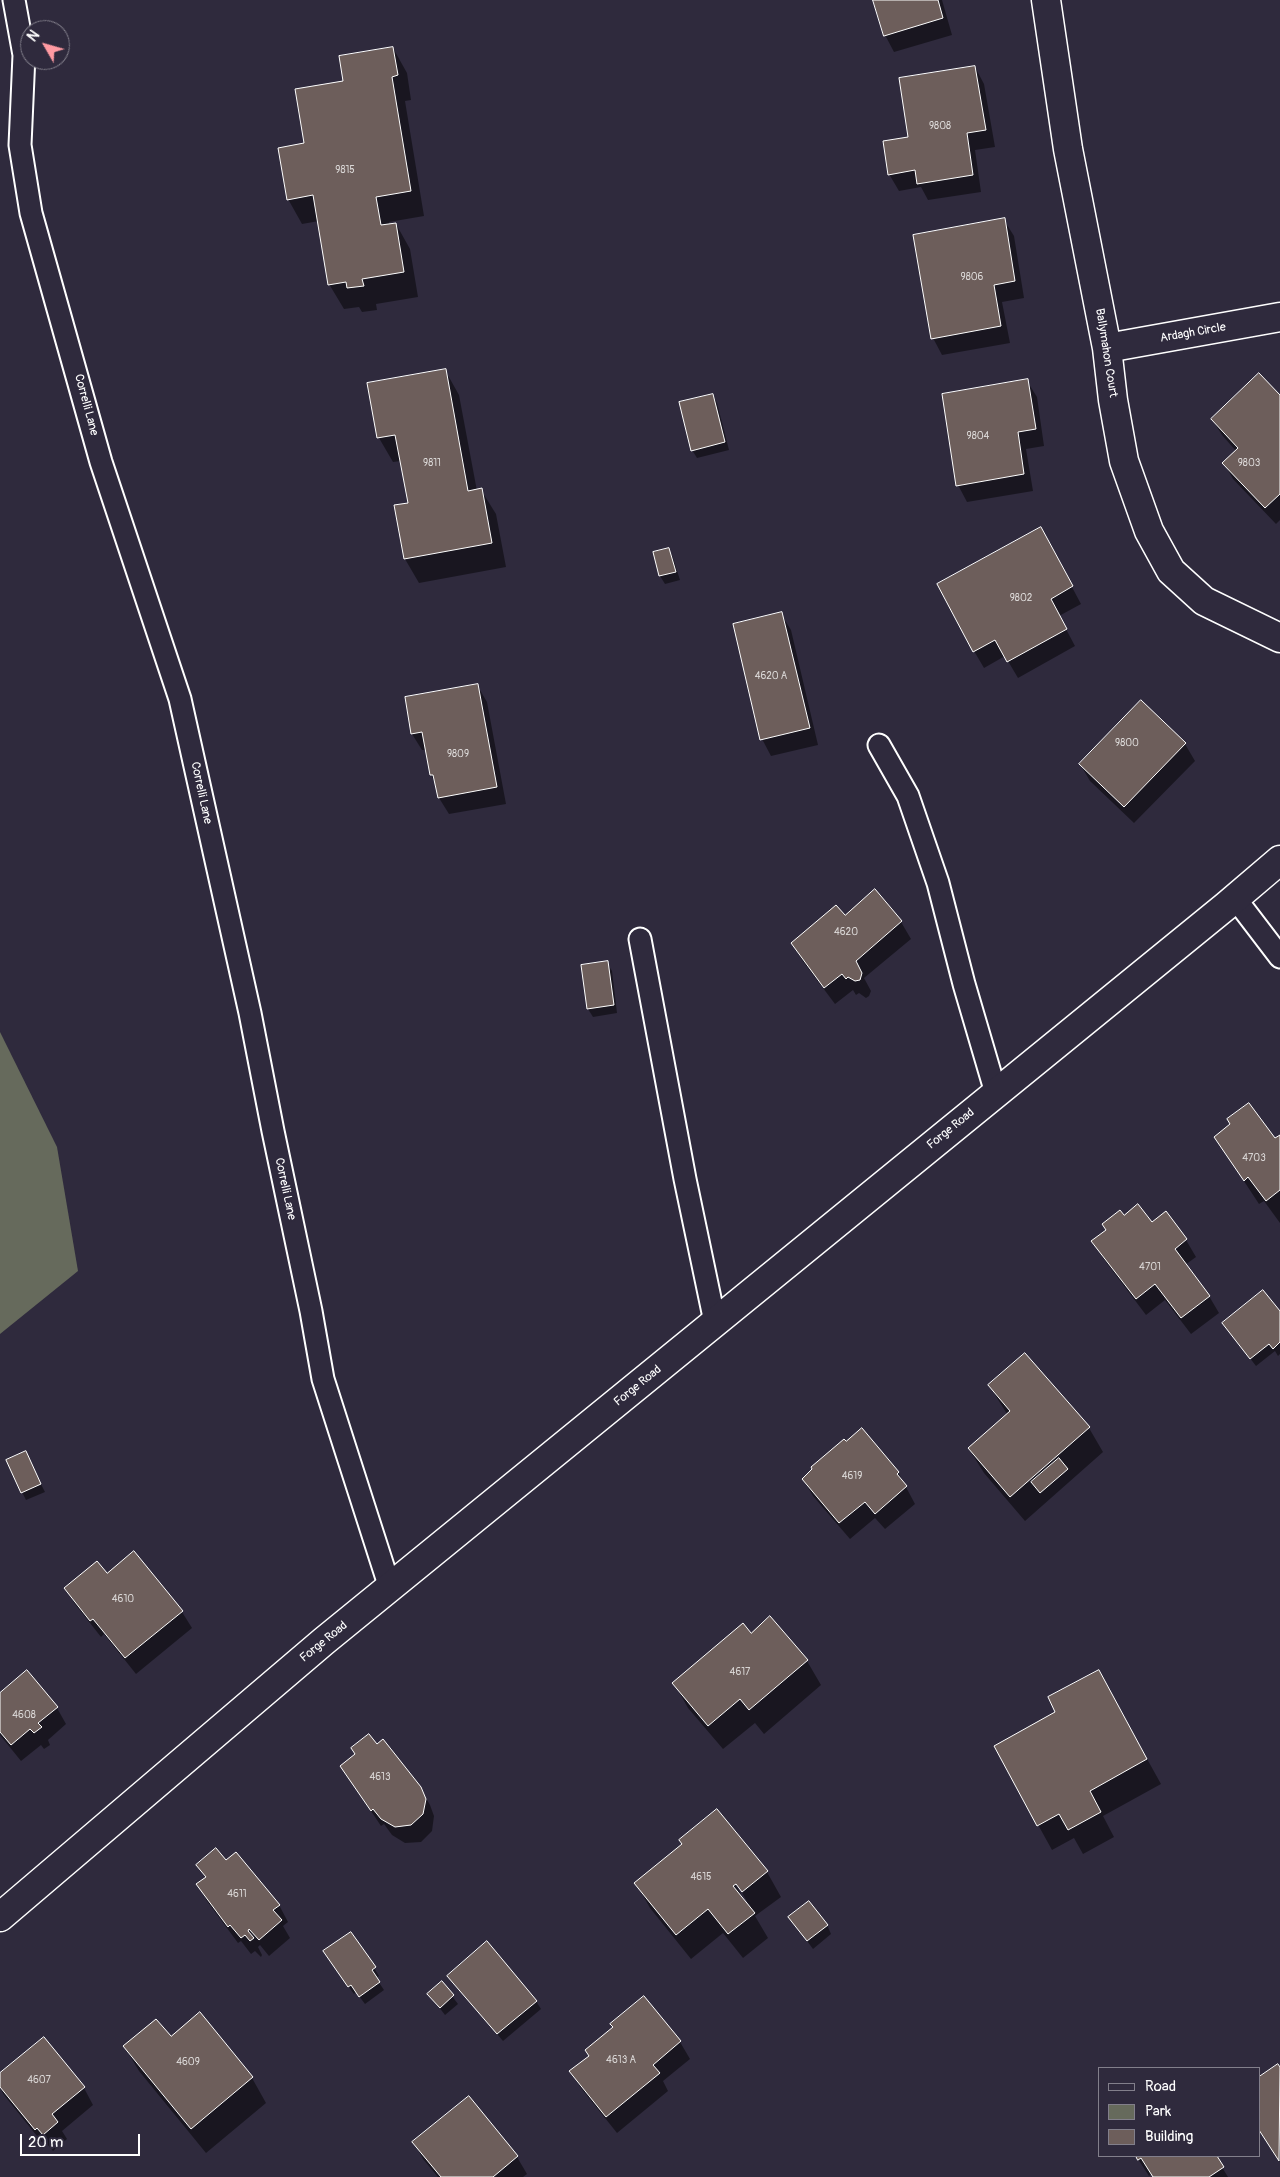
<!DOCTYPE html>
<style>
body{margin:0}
#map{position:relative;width:1280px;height:2177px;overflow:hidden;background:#2f2a3d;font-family:Pangolin,sans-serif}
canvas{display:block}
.legend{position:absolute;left:1098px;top:2067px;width:162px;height:90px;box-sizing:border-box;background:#2f2a3d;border:1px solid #827f8b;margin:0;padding:6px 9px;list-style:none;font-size:15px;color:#fff}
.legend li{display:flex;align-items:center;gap:10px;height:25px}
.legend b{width:25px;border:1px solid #827f8b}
.north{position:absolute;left:20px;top:20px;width:50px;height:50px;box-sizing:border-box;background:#2f2a3d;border:1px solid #827f8b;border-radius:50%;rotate:308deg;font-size:14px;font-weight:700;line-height:20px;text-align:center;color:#fff}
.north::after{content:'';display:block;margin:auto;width:18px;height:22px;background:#ff9aa2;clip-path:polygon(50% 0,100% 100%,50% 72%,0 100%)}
.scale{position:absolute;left:20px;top:2134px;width:120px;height:22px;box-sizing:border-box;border:2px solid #fff;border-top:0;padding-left:6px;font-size:15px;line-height:18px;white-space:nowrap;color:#fff;-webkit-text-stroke:4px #2f2a3d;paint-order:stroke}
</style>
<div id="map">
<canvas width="1280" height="2177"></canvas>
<ul class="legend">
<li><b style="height:6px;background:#2f2a3d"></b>Road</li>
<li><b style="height:14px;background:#666a5c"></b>Park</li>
<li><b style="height:14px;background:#6d5e5b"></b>Building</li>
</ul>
<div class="north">N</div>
<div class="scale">20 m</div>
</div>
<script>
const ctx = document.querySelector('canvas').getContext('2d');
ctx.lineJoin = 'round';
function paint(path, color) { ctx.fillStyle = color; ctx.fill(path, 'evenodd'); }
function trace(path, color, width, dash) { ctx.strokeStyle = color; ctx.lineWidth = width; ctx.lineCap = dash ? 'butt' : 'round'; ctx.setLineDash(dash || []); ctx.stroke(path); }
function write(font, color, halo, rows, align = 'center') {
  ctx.font = font + ' Pangolin,sans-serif'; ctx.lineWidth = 4; ctx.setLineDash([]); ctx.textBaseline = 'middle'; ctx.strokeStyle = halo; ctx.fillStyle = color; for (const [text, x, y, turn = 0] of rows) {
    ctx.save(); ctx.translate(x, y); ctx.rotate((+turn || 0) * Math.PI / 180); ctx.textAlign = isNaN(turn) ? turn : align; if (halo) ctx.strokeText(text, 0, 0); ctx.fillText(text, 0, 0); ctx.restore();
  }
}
paint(new Path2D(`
 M 0,1032 L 57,1147 L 78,1271 L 0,1334 Z`), '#666a5c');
paint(new Path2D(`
 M 875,0 L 942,0 L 952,35 L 894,52 L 885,35 Z
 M 393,48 L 407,73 L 411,100 L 405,101 L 424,216 L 389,222 L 390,225 L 396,224 L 410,249 L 418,297 L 376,304 L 377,310 L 362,312 L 359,307 L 344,309 L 329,284 L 319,221 L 302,224 L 288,199 L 305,144 L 344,82 Z
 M 975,67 L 984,84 L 995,147 L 975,150 L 981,192 L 928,200 L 921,187 L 899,191 L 889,174 L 910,138 Z
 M 1004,220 L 1014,236 L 1024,298 L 1002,302 L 1010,343 L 942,355 L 933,338 Z
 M 445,370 L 459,395 L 477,491 L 481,490 L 496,514 L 506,567 L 419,583 L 405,559 L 395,506 L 409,504 L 401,461 L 393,462 L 379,438 Z
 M 1027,381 L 1037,397 L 1044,446 L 1026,449 L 1033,491 L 967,502 L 958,485 Z
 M 713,395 L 717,403 L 729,450 L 697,458 L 692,450 Z
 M 1280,396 L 1280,520 L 1276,524 L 1233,479 L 1224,463 L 1236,451 L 1222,435 L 1212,419 Z
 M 1050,546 L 1081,604 L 1059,616 L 1075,646 L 1018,678 L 1005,656 L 984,668 L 974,651 Z
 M 669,549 L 673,558 L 680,580 L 665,584 L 660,576 Z
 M 781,614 L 791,630 L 818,745 L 771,756 L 762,739 Z
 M 477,685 L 487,702 L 506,804 L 449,814 L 439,798 L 436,785 L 431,775 L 426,750 L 422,750 L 412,734 Z
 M 1141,701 L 1185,744 L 1195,761 L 1134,823 L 1090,781 L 1080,764 Z
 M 875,891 L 901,922 L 911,939 L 864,978 L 871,991 L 869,996 L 866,998 L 859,993 L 856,995 L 853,990 L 835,1004 L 802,960 L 792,943 L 844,917 Z
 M 607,963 L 612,971 L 617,1013 L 593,1017 L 588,1009 Z
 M 1280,1136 L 1280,1223 L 1264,1201 L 1259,1204 L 1215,1137 L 1274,1140 Z
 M 1165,1213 L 1186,1240 L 1196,1257 L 1185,1265 L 1209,1296 L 1219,1313 L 1191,1334 L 1165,1300 L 1146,1315 L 1103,1258 L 1093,1241 L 1151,1223 Z
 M 1280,1313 L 1280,1354 L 1278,1356 L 1275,1351 L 1256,1366 L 1223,1323 Z
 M 989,1385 L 1089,1428 L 1103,1452 L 1025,1521 L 984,1473 L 969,1449 L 1007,1414 Z
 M 28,1459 L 45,1492 L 26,1500 L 22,1492 Z
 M 898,1472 L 915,1504 L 885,1529 L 875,1518 L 850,1539 L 813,1496 L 803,1479 Z
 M 134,1553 L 182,1612 L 192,1628 L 136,1674 L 104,1634 L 101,1637 L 75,1604 L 65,1588 L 107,1575 Z
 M 770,1618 L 807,1661 L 821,1685 L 764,1734 L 755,1723 L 723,1749 L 688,1708 L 674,1683 L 751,1634 Z
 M 0,1694 L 57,1708 L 66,1724 L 48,1740 L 50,1745 L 44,1749 L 41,1745 L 21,1761 L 0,1735 Z
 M 1112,1696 L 1161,1784 L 1103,1816 L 1114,1837 L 1083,1854 L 1074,1838 L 1052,1850 L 995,1747 Z
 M 377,1746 L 420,1788 L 430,1805 L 434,1816 L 432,1831 L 421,1842 L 405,1843 L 392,1835 L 384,1824 L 381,1826 L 341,1766 Z
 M 226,1862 L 279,1905 L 288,1922 L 283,1926 L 290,1938 L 269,1956 L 260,1945 L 258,1947 L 262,1955 L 261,1957 L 255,1951 L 251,1954 L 241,1941 L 238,1943 L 207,1901 L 198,1885 L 206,1879 L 198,1865 Z
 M 767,1872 L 781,1897 L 755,1916 L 768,1938 L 743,1958 L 723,1933 L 691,1959 L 650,1908 L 636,1883 ZM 734,1878 L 750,1907 L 749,1907 L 732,1879 Z
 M 790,1918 L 827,1925 L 831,1934 L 813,1949 Z
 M 329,1960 L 374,1968 L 379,1976 L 376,1978 L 384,1990 L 365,2004 L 356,1992 L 354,1994 Z
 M 449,1976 L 536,2001 L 541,2009 L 503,2041 Z
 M 442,1983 L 458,2004 L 445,2015 L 429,1994 Z
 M 644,1997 L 680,2042 L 690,2059 L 663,2081 L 668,2091 L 617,2133 L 581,2088 L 571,2072 L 590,2057 L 614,2028 Z
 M 199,2014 L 252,2078 L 266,2103 L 206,2153 L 139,2071 L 124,2046 L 171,2038 Z
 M 1278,2066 L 1280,2069 L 1280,2162 L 1259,2130 L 1259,2079 Z
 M 0,2074 L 84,2088 L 93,2105 L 62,2131 L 67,2139 L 53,2151 L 47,2144 L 45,2146 L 4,2095 L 0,2088 Z
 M 468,2098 L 517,2157 L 527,2174 L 523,2177 L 438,2177 L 423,2159 L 414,2142 Z
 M 1136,2156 L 1215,2156 L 1228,2177 L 1154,2177 L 1152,2174 L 1149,2176 Z`), '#0007');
const building = new Path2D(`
 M 873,0 L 938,0 L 943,18 L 884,36 Z
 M 393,47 L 398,75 L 392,77 L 411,191 L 376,197 L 381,225 L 396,223 L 404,272 L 362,279 L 364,286 L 347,288 L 346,282 L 328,285 L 313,195 L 287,200 L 278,148 L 304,143 L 295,89 L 343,81 L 339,56 Z
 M 975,66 L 986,130 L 967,133 L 973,175 L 917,184 L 915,170 L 888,175 L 883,141 L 908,137 L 899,78 Z
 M 1005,218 L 1015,281 L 994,285 L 1001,326 L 931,339 L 913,235 Z
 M 446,369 L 468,491 L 482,488 L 492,543 L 404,559 L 394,505 L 408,503 L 395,435 L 377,438 L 367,383 Z
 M 1259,373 L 1280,395 L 1280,494 L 1265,508 L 1222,463 L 1238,448 L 1211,419 Z
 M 1028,379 L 1036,429 L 1018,432 L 1024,474 L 956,486 L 942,394 Z
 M 713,394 L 725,442 L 691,451 L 679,402 Z
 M 1041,527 L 1073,586 L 1051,599 L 1067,629 L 1007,662 L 995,640 L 973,652 L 937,584 Z
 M 669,548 L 676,572 L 659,576 L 653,552 Z
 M 782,612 L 810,728 L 760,740 L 733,624 Z
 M 478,684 L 497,787 L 438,798 L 433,775 L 430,775 L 422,732 L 411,734 L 405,697 Z
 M 1141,700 L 1186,743 L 1124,807 L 1079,764 Z
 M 875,889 L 902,921 L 856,961 L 862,973 L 860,980 L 855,981 L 848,977 L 846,979 L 842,974 L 824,988 L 791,943 L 836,905 L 845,915 Z
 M 608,961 L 614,1005 L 587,1009 L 581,965 Z
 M 1249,1103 L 1275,1138 L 1280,1135 L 1280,1190 L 1266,1201 L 1248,1177 L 1244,1181 L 1214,1137 L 1230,1124 L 1227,1119 Z
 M 1138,1204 L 1152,1222 L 1166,1211 L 1187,1239 L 1175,1249 L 1210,1296 L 1181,1318 L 1155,1284 L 1136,1299 L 1091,1241 L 1106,1230 L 1102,1224 L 1120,1210 L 1124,1215 Z
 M 1263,1290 L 1280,1311 L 1280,1342 L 1273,1349 L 1269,1344 L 1250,1359 L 1222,1323 Z
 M 1025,1353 L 1090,1427 L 1010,1497 L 968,1448 L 1010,1411 L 988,1385 Z
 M 862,1428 L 899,1472 L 897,1474 L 907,1486 L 875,1514 L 865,1502 L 839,1523 L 802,1479 L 812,1469 L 811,1467 L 844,1439 L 846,1441 Z
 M 26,1451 L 41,1484 L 21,1493 L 6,1460 Z
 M 1059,1458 L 1068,1469 L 1040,1493 L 1031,1482 Z
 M 134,1551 L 183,1611 L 125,1658 L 93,1619 L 90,1621 L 64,1588 L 97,1561 L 107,1573 Z
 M 770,1616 L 808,1660 L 749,1710 L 740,1699 L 708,1726 L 672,1683 L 743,1623 L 751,1633 Z
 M 27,1670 L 58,1707 L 38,1723 L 42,1727 L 34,1733 L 30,1729 L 11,1745 L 0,1732 L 0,1693 Z
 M 1099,1670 L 1147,1759 L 1090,1791 L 1101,1812 L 1068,1830 L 1059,1814 L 1037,1826 L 994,1746 L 1055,1712 L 1048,1697 Z
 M 369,1734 L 377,1744 L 383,1739 L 421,1787 L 426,1799 L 423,1814 L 411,1825 L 395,1827 L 381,1819 L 373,1809 L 371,1811 L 340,1766 L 355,1754 L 351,1748 Z
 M 717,1809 L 768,1871 L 742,1892 L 736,1884 L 733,1886 L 755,1913 L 728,1934 L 708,1909 L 676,1935 L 634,1883 L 682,1844 L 679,1840 Z
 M 216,1848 L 226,1860 L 236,1852 L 280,1905 L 273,1910 L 282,1920 L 259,1940 L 249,1929 L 248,1931 L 254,1938 L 250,1941 L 245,1935 L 241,1938 L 230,1925 L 228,1927 L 196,1884 L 206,1877 L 196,1865 Z
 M 809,1901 L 828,1925 L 807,1941 L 788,1917 Z
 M 351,1932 L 376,1967 L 372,1970 L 380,1982 L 359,1997 L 351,1985 L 348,1987 L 323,1951 Z
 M 487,1941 L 537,2001 L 497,2034 L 447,1976 Z
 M 442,1981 L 454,1995 L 440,2008 L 427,1994 Z
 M 644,1996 L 681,2041 L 653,2065 L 660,2073 L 606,2117 L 569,2071 L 589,2056 L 585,2050 L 613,2027 L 610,2024 Z
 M 200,2012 L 253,2077 L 191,2129 L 123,2046 L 156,2019 L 171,2036 Z
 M 44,2037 L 85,2087 L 52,2114 L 58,2122 L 43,2135 L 37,2128 L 35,2130 L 0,2087 L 0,2073 Z
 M 1278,2064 L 1280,2067 L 1279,2161 L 1259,2130 L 1259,2077 Z
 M 469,2096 L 518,2156 L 493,2177 L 441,2177 L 412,2142 Z
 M 1136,2156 L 1217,2156 L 1224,2167 L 1209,2177 L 1153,2177 L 1141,2158 L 1138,2160 Z`);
paint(building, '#6d5e5b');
trace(building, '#fff', 1);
const lane = new Path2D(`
 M 14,0 L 24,55 L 20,145 L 31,213 L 101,462 L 180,699 L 250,1013 L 273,1131 L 311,1311 L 323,1379 L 390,1588
 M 879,745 L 908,796 L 938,883 L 964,984 L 996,1093
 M 1235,898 L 1280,957
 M 640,939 L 685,1179 L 715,1322`);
const street = new Path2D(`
 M 1046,0 L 1068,149 L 1107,348 L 1113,400 L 1124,461 L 1149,531 L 1171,571 L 1204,601 L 1280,638
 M 1107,348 L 1280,317
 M 0,1917 L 324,1641 L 1226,906 L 1280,860`);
trace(lane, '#fff', 25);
trace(street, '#fff', 31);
trace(lane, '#2f2a3d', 21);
trace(street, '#2f2a3d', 28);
write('10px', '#dad7d6', null, [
 ["9808",940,126],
 ["9815",345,170],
 ["9806",972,277],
 ["9804",978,436],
 ["9811",432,463],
 ["9803",1249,463],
 ["9802",1021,598],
 ["4620 A",771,676],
 ["9800",1127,743],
 ["9809",458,754],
 ["4620",846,932],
 ["4703",1254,1158],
 ["4701",1150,1267],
 ["4619",852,1476],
 ["4610",123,1599],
 ["4617",740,1672],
 ["4608",24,1715],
 ["4613",380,1777],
 ["4615",701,1877],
 ["4611",237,1894],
 ["4613 A",621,2060],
 ["4609",188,2062],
 ["4607",39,2080]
]);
write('12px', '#fff', '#2f2a3d', [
 ["Ardagh Circle",1193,333,-10],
 ["Ballymahon Court",1106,353,81],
 ["Correlli Lane",86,405,75],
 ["Correlli Lane",201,793,78],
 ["Forge Road",951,1129,-39],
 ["Correlli Lane",285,1189,78],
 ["Forge Road",638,1386,-39],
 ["Forge Road",324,1642,-39]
]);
</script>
